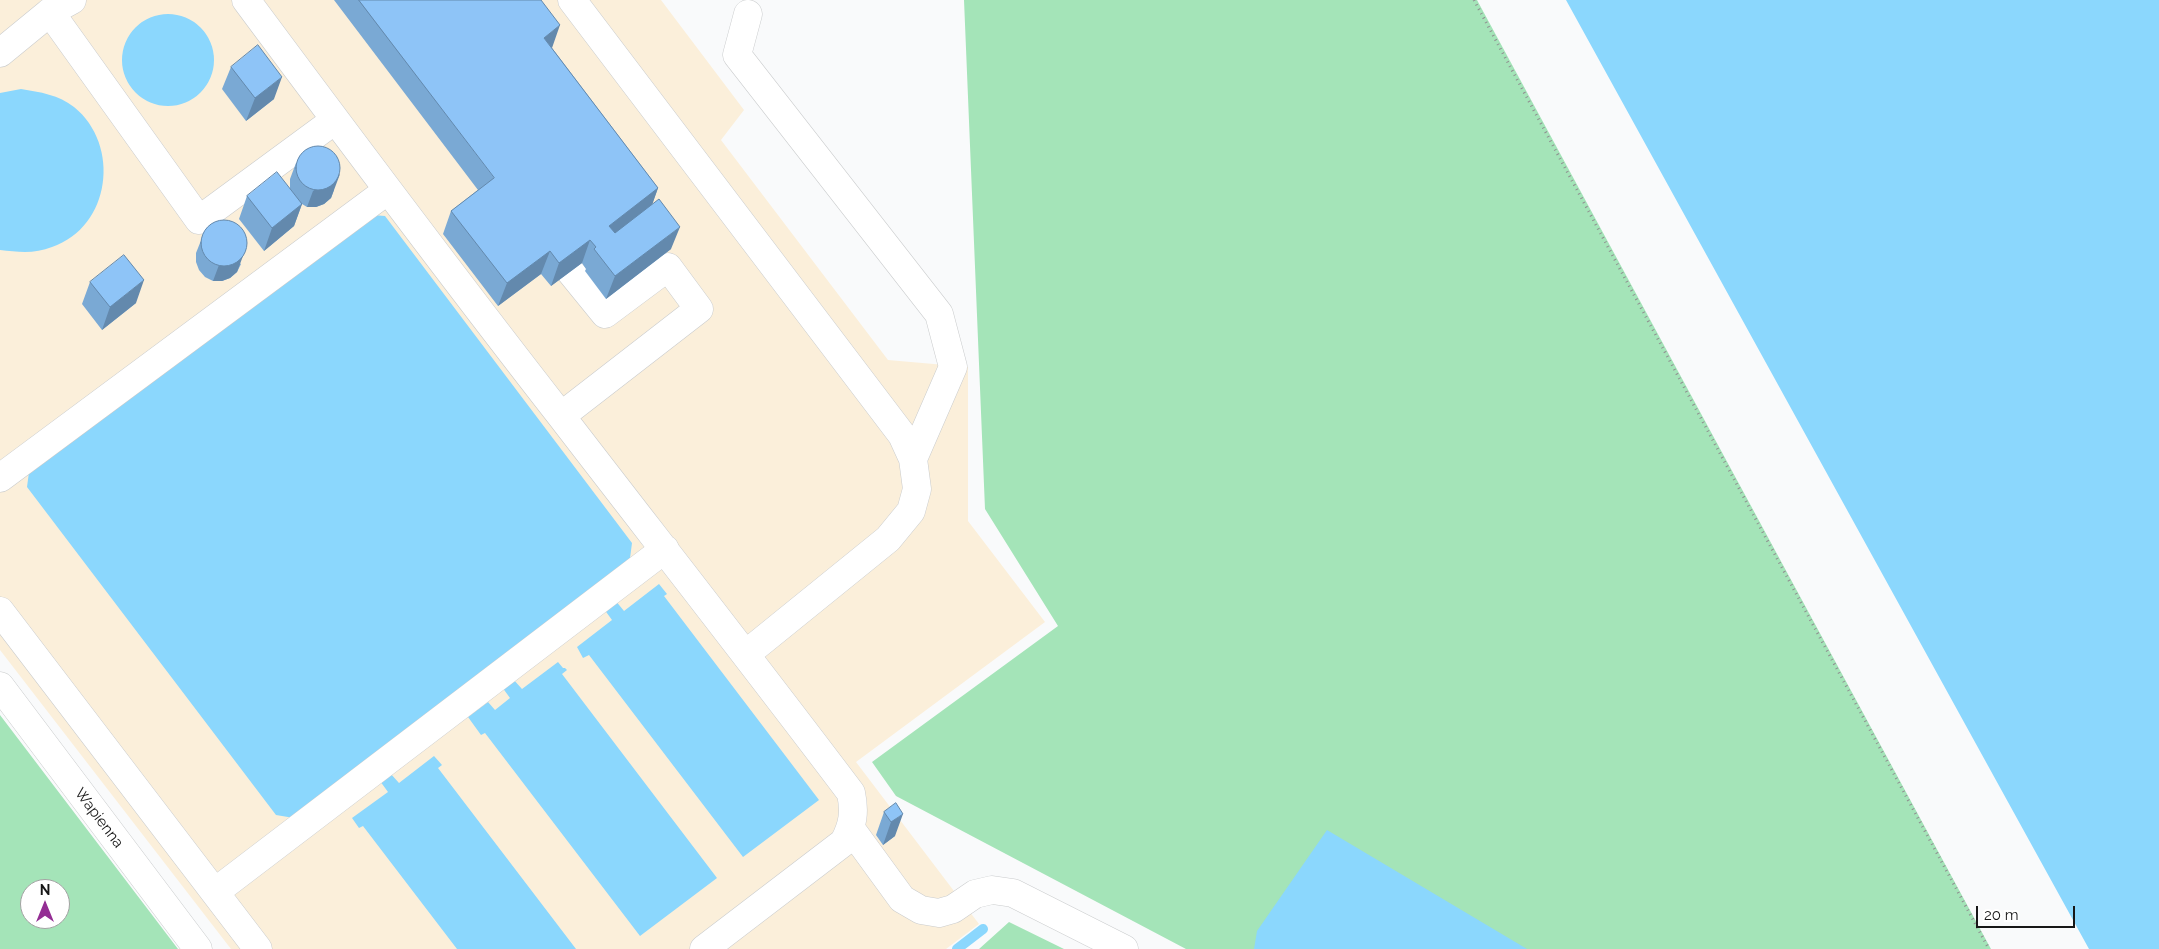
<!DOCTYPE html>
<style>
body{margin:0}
#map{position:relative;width:2159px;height:949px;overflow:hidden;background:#f9fafb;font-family:Raleway,sans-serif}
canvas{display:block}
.north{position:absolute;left:20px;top:879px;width:50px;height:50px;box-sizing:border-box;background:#fff;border:1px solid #a2a2a2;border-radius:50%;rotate:0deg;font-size:14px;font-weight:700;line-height:20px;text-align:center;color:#171717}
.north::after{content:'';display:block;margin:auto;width:18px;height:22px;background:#942e94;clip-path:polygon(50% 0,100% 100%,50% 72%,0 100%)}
.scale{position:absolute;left:1976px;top:906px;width:99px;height:22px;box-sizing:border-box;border:2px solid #171717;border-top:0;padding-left:6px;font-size:15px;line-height:18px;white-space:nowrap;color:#171717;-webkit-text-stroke:4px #fff;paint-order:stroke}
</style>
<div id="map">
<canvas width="2159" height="949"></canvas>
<div class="north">N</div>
<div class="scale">20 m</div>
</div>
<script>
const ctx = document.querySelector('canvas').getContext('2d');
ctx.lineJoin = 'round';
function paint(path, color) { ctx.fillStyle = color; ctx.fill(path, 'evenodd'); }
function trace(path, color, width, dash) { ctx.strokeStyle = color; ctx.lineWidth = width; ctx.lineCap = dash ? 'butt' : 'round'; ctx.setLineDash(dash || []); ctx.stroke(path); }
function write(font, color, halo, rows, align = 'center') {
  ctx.font = font + ' Raleway,sans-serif'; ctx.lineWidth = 5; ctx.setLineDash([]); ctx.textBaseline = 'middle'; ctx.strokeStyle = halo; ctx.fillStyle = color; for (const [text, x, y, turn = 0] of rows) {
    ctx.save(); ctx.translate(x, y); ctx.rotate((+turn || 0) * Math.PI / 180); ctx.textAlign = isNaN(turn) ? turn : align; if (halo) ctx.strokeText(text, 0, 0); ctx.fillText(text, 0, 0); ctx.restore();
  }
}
paint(new Path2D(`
 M 0,0 L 661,0 L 744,110 L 721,140 L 888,360 L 968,367 L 968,521 L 1045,622 L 856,762 L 979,924 L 946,949 L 231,949 L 0,650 Z`), '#fbefda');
paint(new Path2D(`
 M 964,0 L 1477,0 L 1991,949 L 1186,949 L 896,796 L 872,762 L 1058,626 L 985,509 Z
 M 0,715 L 178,949 L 0,949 ZM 30,889 L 60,889 L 60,919 L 30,919 Z
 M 1009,922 L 1064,949 L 979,949 Z`), '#a4e4b8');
paint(new Path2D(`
 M 1566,0 L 2159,0 L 2159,949 L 2089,949 Z
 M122 60a46 46 0 1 1 92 0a46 46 0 1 1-92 0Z
 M 21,89 C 40,92 59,95 74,107 C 121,145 111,227 52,247 C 35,254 18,252 0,250 L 0,93 Z
 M 372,215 L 385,216 L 632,543 L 629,566 L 294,818 L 276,815 L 27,487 L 29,472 Z
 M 659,584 L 667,594 L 664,596 L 819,800 L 743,857 L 589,655 L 583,658 L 577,647 L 612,620 L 604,609 L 615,600 L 624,611 Z
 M 558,662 L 563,668 L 565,668 L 567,670 L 562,674 L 717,878 L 640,936 L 485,733 L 481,735 L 468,717 L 488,702 L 495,710 L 510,698 L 502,687 L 513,679 L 522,689 Z
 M 434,756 L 442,765 L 438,768 L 576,949 L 457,949 L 363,826 L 359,828 L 352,818 L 388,792 L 380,781 L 390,773 L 399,783 Z
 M 1327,830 L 1527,949 L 1254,949 L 1257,931 Z`), '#8bd7fd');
trace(new Path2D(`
 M 957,949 L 983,929`), '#8bd7fd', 10);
const minor = new Path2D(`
 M 246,0 C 350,140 454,279 561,416 C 658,542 756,667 851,793 C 855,812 853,825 844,842 L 704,949
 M 572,0 L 902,435 L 913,459 L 917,489 L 911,511 L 888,539 L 746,654
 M 50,12 L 199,220 L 335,120
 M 748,14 L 737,55 L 939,314 L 953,367 L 913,459
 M 0,53 L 50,12 L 72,0
 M 561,416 L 699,309 L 668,267 L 605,314 L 570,271
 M 0,478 L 388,190
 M 0,611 L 258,949
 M 0,686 L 198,949
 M 851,829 L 902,899 L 921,910 L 939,913 L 953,909 L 975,894 L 992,890 L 1013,893 L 1124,949
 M 215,892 L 665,549`);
trace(minor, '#cacccd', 29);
trace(new Path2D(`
 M 1474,0 L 1989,949`), '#8f8f90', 3, [1, 4]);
trace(minor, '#fff', 28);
paint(new Path2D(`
 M 334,0 L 541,0 L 552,48 L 658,188 L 652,204 L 671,249 L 606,299 L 585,271 L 586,269 L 582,263 L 551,286 L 541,274 L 498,306 L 443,234 L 451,211 L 478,190 Z
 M 231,67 L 274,99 L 246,121 L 222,89 Z
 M 296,163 L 334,190 L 331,198 L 324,204 L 316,207 L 307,207 L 302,204 L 294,226 L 264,251 L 239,219 L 247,196 L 290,188 L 290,179 Z
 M 202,238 L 241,264 L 237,272 L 230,278 L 222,281 L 213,281 L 205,277 L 199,270 L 196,262 L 196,253 Z
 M 90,282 L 136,303 L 102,330 L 82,304 Z
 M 896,803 L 895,836 L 883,845 L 876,835 L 884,812 Z`), '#7aa9d4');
paint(new Path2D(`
 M 560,25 L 552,48 L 544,38 Z
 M 282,77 L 274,99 L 246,121 L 255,98 Z
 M 340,174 L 331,198 L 324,204 L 316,207 L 307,207 L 313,191 Z
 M 658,188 L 650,211 L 601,248 L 609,226 Z
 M 302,204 L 294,226 L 264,251 L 272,228 Z
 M 680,227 L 671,249 L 606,299 L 615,276 Z
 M 590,240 L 582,263 L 551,286 L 559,263 Z
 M 246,248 L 237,272 L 230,278 L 222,281 L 213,281 L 219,265 Z
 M 550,251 L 541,274 L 498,306 L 507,283 Z
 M 144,280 L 136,303 L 102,330 L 110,307 Z
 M 903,814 L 895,836 L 883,845 L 891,822 Z`), '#6389ad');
const building = new Path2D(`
 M 359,0 L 541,0 L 560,25 L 544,38 L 658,188 L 609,226 L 615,233 L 659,199 L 680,227 L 615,276 L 594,249 L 596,247 L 590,240 L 559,263 L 550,251 L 507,283 L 451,211 L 494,178 Z
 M 258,45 L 282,77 L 255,98 L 231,67 Z
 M296 168a22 22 0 1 1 44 0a22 22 0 1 1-44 0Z
 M 277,172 L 302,204 L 272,228 L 247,196 Z
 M201 243a23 23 0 1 1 46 0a23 23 0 1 1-46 0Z
 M 124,255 L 144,280 L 110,307 L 90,282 Z
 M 896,803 L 903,814 L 891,822 L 884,812 Z`);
paint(building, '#8ec4f7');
trace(building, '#6389ad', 1);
write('15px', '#171717', '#fff', [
 ["Wapienna",99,818,53]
]);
</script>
